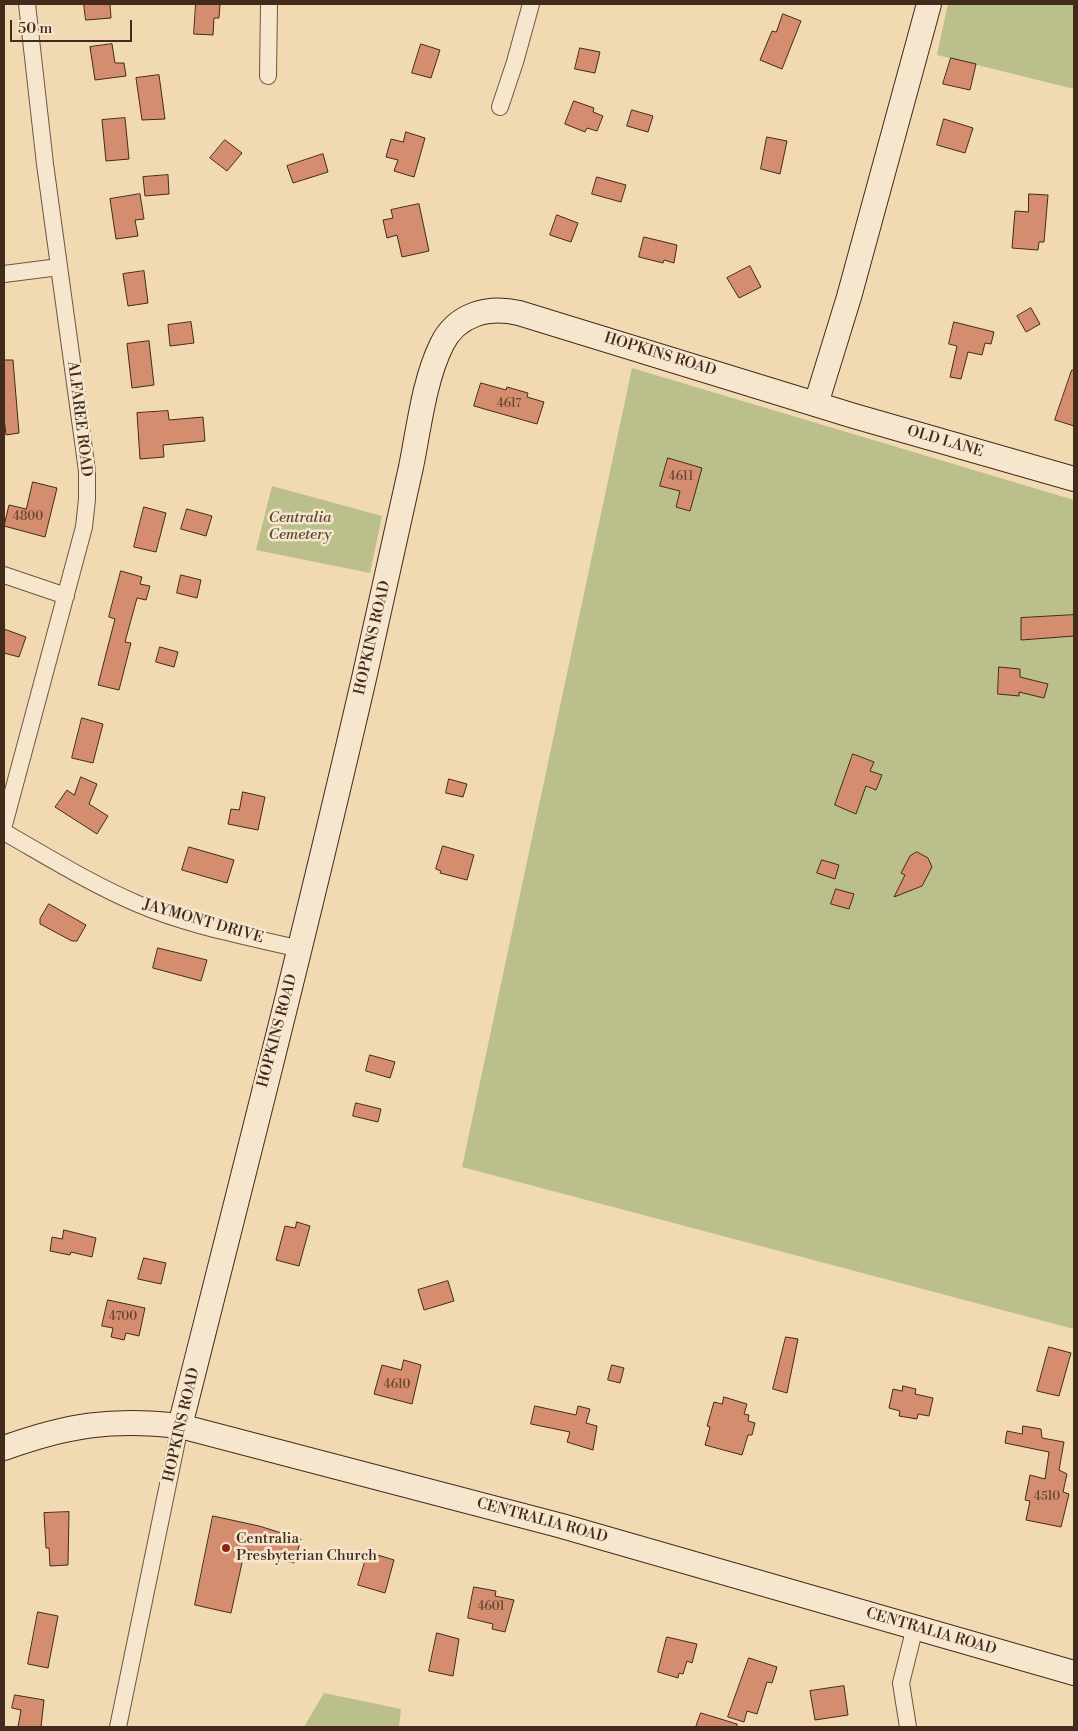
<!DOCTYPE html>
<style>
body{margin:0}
#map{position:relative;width:1078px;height:1731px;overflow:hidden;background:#f1d9b2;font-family:"Libre Bodoni",serif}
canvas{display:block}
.frame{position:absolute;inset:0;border:5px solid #422b1b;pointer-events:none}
.scale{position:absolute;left:10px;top:20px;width:122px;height:22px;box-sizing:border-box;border:2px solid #422b1b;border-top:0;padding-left:6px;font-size:15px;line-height:18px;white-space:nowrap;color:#422b1b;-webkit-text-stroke:4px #f6e6cd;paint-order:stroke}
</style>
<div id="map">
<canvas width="1078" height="1731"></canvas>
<div class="frame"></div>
<div class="scale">50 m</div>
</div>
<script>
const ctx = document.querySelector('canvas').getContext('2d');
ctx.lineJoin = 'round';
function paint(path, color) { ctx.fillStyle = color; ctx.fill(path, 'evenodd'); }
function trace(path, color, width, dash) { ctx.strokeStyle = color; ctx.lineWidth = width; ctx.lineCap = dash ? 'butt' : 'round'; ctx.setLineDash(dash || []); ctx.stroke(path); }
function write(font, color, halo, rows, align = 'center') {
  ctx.font = font + ' "Libre Bodoni",serif'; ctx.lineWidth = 5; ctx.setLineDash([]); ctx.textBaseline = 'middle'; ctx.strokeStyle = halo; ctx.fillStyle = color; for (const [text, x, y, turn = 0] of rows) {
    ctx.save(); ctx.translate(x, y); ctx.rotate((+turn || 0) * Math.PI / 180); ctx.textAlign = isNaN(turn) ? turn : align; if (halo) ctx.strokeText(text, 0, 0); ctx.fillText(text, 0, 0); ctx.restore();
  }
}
paint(new Path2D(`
 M 948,4 L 1074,4 L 1074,89 L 937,55 Z
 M 632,368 L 1074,500 L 1074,1329 L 462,1167 Z
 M 272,486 L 382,516 L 370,573 L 256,550 Z
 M 324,1693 L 401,1709 L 399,1727 L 304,1727 Z`), '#bbbf8b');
const building = new Path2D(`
 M 84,4 L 110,4 L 111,18 L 86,20 Z
 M 196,4 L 220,4 L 219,18 L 214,18 L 213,35 L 194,34 Z
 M 783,14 L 801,21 L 782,69 L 760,60 L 772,31 L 776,32 Z
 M 112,44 L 115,63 L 124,63 L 126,76 L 95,80 L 90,47 Z
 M 421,44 L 440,50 L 431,78 L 412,73 Z
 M 580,48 L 600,52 L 595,73 L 575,69 Z
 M 951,58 L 976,64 L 970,90 L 943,84 Z
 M 159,75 L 165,119 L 142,120 L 136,78 Z
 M 574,101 L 594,108 L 593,112 L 603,116 L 597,131 L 587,128 L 585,132 L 565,124 Z
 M 632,110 L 653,116 L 648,132 L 627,126 Z
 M 125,118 L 129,159 L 106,161 L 102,120 Z
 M 944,119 L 973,128 L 965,153 L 937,145 Z
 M 406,132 L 425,138 L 414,177 L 394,171 L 398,160 L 386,157 L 391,139 L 403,142 Z
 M 767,137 L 787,141 L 780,174 L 761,169 Z
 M 225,140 L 242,153 L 227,171 L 210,158 Z
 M 323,154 L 328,172 L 293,183 L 287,166 Z
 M 168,175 L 169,194 L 145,196 L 143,177 Z
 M 597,177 L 626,185 L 621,202 L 592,194 Z
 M 140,194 L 144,219 L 135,220 L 138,236 L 116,239 L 110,199 Z
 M 1029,194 L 1048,195 L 1044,242 L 1039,242 L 1038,250 L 1012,248 L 1015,211 L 1028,212 Z
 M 419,204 L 429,251 L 402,257 L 397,235 L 387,238 L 383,220 L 393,218 L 391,210 Z
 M 557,215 L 578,223 L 571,242 L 550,235 Z
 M 644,237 L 677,245 L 674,263 L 664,260 L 663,263 L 639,257 Z
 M 750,266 L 761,287 L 739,298 L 727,278 Z
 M 144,271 L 148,303 L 128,306 L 123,274 Z
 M 1031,308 L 1040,324 L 1026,332 L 1017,316 Z
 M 191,322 L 194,343 L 170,346 L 168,325 Z
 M 954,322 L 994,332 L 991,344 L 985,343 L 982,355 L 968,352 L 961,379 L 950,377 L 957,346 L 949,344 Z
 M 149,341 L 154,385 L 132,388 L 127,344 Z
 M 4,360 L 13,360 L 19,433 L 6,435 L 4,417 Z
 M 1072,370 L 1074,370 L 1074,426 L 1055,420 Z
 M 481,383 L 506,390 L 507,387 L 528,393 L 527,397 L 544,402 L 537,424 L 474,406 Z
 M 168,411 L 169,420 L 203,417 L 205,441 L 163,445 L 164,457 L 140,459 L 137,413 Z
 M 668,458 L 702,468 L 690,511 L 676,507 L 680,491 L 660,486 Z
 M 33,482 L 57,488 L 45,537 L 4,526 L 9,505 L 26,509 Z
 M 144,507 L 166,513 L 156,552 L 134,547 Z
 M 187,509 L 212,516 L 206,536 L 181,529 Z
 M 121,571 L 142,577 L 140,584 L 150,586 L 146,600 L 137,598 L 125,642 L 131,643 L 119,690 L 98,685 L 115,619 L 109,617 Z
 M 181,575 L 201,580 L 197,598 L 177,593 Z
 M 1074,615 L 1074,636 L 1021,640 L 1021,618 Z
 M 4,629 L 26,637 L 19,657 L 4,653 Z
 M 160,647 L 178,652 L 174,667 L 156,662 Z
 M 999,667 L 1020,669 L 1020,677 L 1048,684 L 1044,698 L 1019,692 L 1019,696 L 998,694 Z
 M 82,718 L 103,724 L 93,763 L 72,758 Z
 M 853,754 L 874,762 L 870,771 L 882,775 L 876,790 L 866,786 L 856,814 L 835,805 Z
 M 81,777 L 97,784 L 89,804 L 108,816 L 97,834 L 55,807 L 67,790 L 74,795 Z
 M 449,779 L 467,784 L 463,797 L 446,793 Z
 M 243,792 L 265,797 L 258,830 L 228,824 L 231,809 L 239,810 Z
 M 443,846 L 474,855 L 467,880 L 440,873 L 441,871 L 436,869 Z
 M 189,847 L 234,860 L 227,883 L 182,870 Z
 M 917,852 L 928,858 L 932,867 L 922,886 L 894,897 L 905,875 L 901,873 L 910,856 Z
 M 822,860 L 839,865 L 835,879 L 817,873 Z
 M 836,889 L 854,894 L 849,909 L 831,904 Z
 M 49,904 L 86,925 L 77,941 L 72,941 L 40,924 L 40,919 Z
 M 158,948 L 207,960 L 201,981 L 153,968 Z
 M 370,1055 L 395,1062 L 390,1078 L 366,1071 Z
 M 356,1103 L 381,1109 L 378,1122 L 353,1116 Z
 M 297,1222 L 310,1226 L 299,1266 L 276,1260 L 285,1226 L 295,1228 Z
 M 64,1230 L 96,1238 L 92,1257 L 71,1252 L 70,1255 L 50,1251 L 52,1237 L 62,1239 Z
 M 144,1258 L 166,1263 L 161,1284 L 138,1279 Z
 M 448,1281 L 454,1301 L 424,1310 L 418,1290 Z
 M 108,1300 L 145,1308 L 139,1336 L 126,1333 L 124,1340 L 111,1337 L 113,1328 L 102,1326 Z
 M 786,1337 L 798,1339 L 787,1393 L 773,1389 Z
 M 1049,1347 L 1071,1353 L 1059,1396 L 1037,1391 Z
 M 404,1360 L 421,1365 L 412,1404 L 374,1394 L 382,1365 L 401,1370 Z
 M 612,1365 L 624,1368 L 620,1383 L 608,1380 Z
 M 903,1386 L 916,1389 L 915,1394 L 933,1398 L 929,1416 L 918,1414 L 917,1419 L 899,1416 L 900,1411 L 889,1408 L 893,1389 L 902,1391 Z
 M 724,1397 L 747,1404 L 744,1414 L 749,1415 L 748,1421 L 755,1423 L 752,1435 L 748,1435 L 742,1455 L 705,1445 L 710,1427 L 707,1426 L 714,1402 L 722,1404 Z
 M 535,1406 L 576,1415 L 578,1406 L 590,1409 L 586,1423 L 597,1426 L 593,1450 L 567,1442 L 570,1432 L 531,1424 Z
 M 1023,1426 L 1041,1429 L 1042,1438 L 1064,1442 L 1059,1470 L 1067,1474 L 1063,1492 L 1069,1494 L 1061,1527 L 1026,1520 L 1030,1501 L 1025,1500 L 1030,1475 L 1045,1479 L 1049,1452 L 1005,1443 L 1007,1431 L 1022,1434 Z
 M 69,1512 L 68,1565 L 50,1566 L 49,1548 L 46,1548 L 44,1513 Z
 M 213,1516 L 259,1526 L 301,1539 L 294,1563 L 245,1549 L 231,1613 L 195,1605 Z
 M 368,1552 L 394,1560 L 385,1593 L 358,1585 Z
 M 474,1587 L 496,1591 L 495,1596 L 514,1600 L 505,1632 L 492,1629 L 493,1624 L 468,1618 Z
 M 38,1612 L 58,1616 L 48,1668 L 28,1664 Z
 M 437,1633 L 459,1639 L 453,1676 L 429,1671 Z
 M 667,1637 L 697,1644 L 692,1663 L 687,1661 L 683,1674 L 679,1673 L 678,1678 L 658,1672 Z
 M 749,1658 L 777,1667 L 772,1683 L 767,1682 L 757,1714 L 747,1711 L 744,1722 L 728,1717 Z
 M 844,1686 L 848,1715 L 815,1720 L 810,1691 Z
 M 15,1695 L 44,1700 L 41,1727 L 18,1727 L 21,1710 L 12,1708 Z
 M 701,1713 L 737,1724 L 737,1727 L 696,1727 Z`);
paint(building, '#d48d6e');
trace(building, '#422b1b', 1);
const minor = new Path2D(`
 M 268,76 L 269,4
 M 500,107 L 515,62 L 531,4
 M 4,274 L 59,267
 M 4,575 L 66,596
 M 4,825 L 84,527 L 87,499 L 87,471 L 45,164 L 27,4
 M 4,832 C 48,857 91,884 138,904 C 189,926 246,936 300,949
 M 118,1727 L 180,1426
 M 908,1727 L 901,1683 L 915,1627`);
const secondary = new Path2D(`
 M 816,404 L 849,297 L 929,4
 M 180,1426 C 243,1176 307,926 365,674 C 381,605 396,536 411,467 C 419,428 424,380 442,344 C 457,314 488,306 519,313 L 854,416 L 1074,479
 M 4,1448 C 68,1425 113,1418 180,1426 L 562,1526 L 1074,1673`);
trace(minor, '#6e5641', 18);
trace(secondary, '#422b1b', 26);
trace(minor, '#f6e6cd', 16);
trace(secondary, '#f6e6cd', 24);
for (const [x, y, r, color] of [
 [226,1548,5,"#8f2418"]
]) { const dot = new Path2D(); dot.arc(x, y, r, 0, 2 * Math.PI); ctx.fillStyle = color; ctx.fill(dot); trace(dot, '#f6e6cd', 2); }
write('12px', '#664430', null, [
 ["4617",509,404],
 ["4611",681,477],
 ["4800",28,517],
 ["4700",123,1317],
 ["4610",397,1385],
 ["4510",1047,1497],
 ["4601",491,1607]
]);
write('15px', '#422b1b', '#f6e6cd', [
 ["HOPKINS ROAD",660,355,17],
 ["ALFAREE ROAD",79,419,83],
 ["OLD LANE",945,442,16],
 ["HOPKINS ROAD",373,638,-77],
 ["JAYMONT DRIVE",203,922,16],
 ["HOPKINS ROAD",278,1031,-75],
 ["HOPKINS ROAD",182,1425,-77],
 ["CENTRALIA ROAD",542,1521,15],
 ["CENTRALIA ROAD",931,1632,16]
]);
write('italic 15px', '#5a4931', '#f6e6cd', [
 ["Centralia",300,518],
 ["Cemetery",300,535]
]);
write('15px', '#422b1b', '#f6e6cd', [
 ["Centralia",236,1539],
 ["Presbyterian Church",236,1556]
], 'left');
</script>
